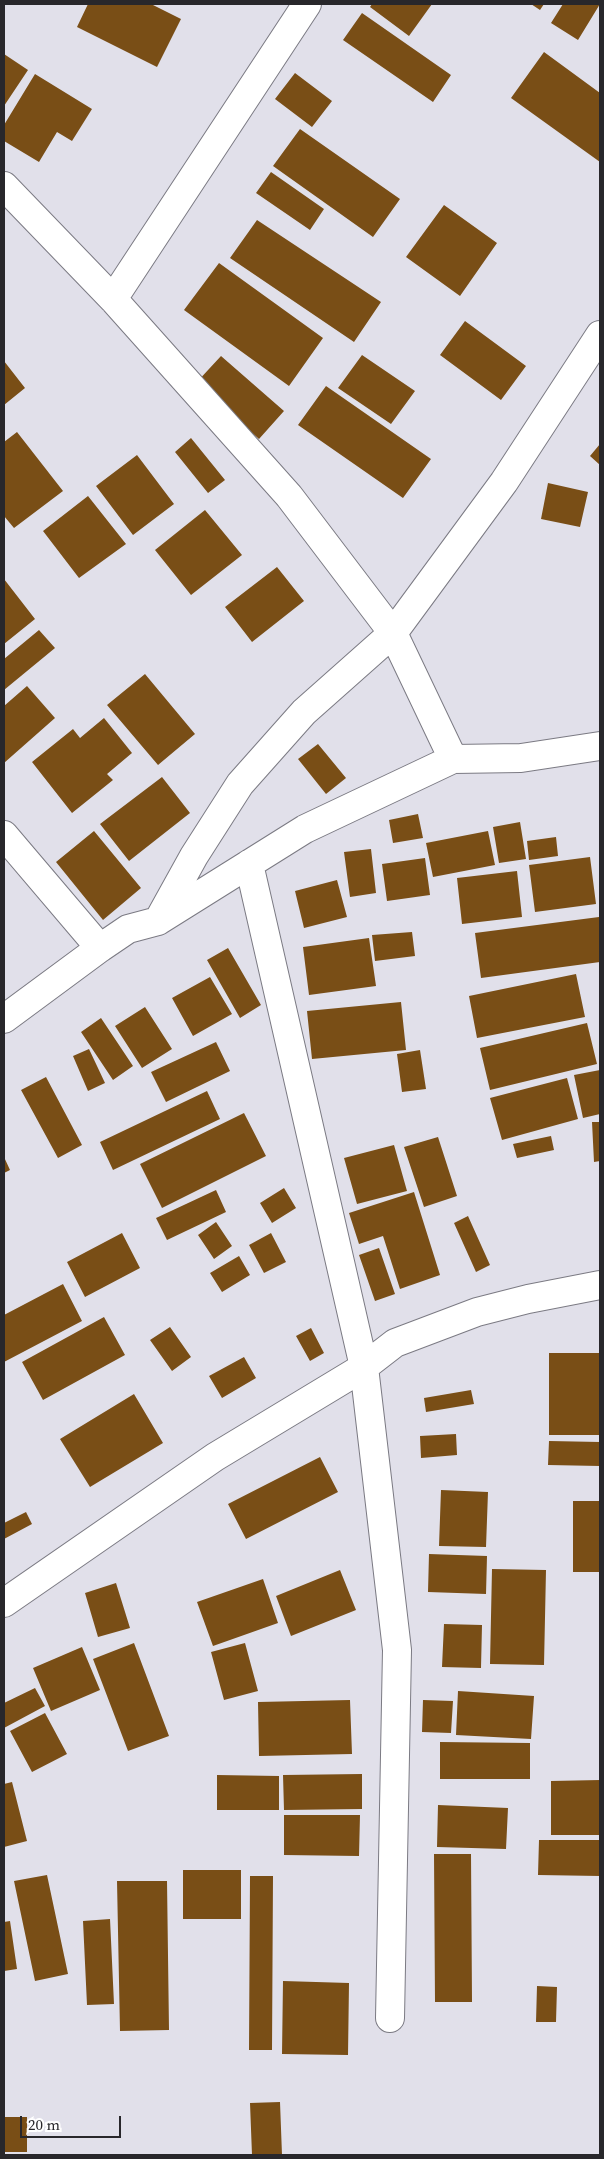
<!DOCTYPE html>
<style>
body{margin:0}
#map{position:relative;width:604px;height:2159px;overflow:hidden;background:#e1e0ea;font-family:"Source Serif 4",serif}
canvas{display:block}
.frame{position:absolute;inset:0;border:5px solid #28272b;pointer-events:none}
.scale{position:absolute;left:20px;top:2116px;width:101px;height:22px;box-sizing:border-box;border:2px solid #28272b;border-top:0;padding-left:6px;font-size:15px;line-height:18px;white-space:nowrap;color:#28272b;-webkit-text-stroke:4px #fff;paint-order:stroke}
</style>
<div id="map">
<canvas width="604" height="2159"></canvas>
<div class="frame"></div>
<div class="scale">20 m</div>
</div>
<script>
const ctx = document.querySelector('canvas').getContext('2d');
ctx.lineJoin = 'round';
function paint(path, color) { ctx.fillStyle = color; ctx.fill(path, 'evenodd'); }
function trace(path, color, width, dash) { ctx.strokeStyle = color; ctx.lineWidth = width; ctx.lineCap = dash ? 'butt' : 'round'; ctx.setLineDash(dash || []); ctx.stroke(path); }
paint(new Path2D(`
 M 88,4 L 151,4 L 181,19 L 157,67 L 77,27 Z
 M 372,4 L 432,4 L 409,36 L 370,7 Z
 M 531,4 L 544,4 L 540,10 Z
 M 563,4 L 600,4 L 578,40 L 551,23 Z
 M 362,13 L 451,75 L 433,102 L 343,40 Z
 M 544,52 L 600,93 L 600,162 L 511,98 Z
 M 4,54 L 28,70 L 4,106 Z
 M 295,73 L 332,101 L 312,127 L 275,99 Z
 M 35,74 L 92,109 L 72,141 L 57,132 L 39,162 L 4,141 L 4,125 Z
 M 300,129 L 400,199 L 373,237 L 273,166 Z
 M 271,172 L 324,209 L 310,230 L 256,193 Z
 M 444,205 L 497,243 L 460,296 L 406,257 Z
 M 257,220 L 381,302 L 354,342 L 230,258 Z
 M 219,263 L 323,338 L 289,386 L 184,310 Z
 M 465,321 L 526,366 L 501,400 L 440,355 Z
 M 362,355 L 415,391 L 391,424 L 338,388 Z
 M 221,356 L 284,411 L 259,439 L 196,383 Z
 M 4,361 L 25,388 L 4,405 Z
 M 326,386 L 431,459 L 403,498 L 298,425 Z
 M 17,432 L 63,491 L 14,528 L 4,516 L 4,442 Z
 M 191,438 L 225,480 L 208,493 L 175,452 Z
 M 600,444 L 600,465 L 590,456 Z
 M 137,455 L 174,504 L 133,535 L 96,486 Z
 M 548,483 L 588,492 L 580,527 L 541,519 Z
 M 88,496 L 126,544 L 79,578 L 43,531 Z
 M 205,510 L 242,555 L 191,595 L 155,550 Z
 M 277,567 L 304,601 L 252,642 L 225,607 Z
 M 4,579 L 35,619 L 4,644 Z
 M 39,630 L 55,648 L 4,690 L 4,659 Z
 M 145,674 L 195,734 L 158,765 L 107,705 Z
 M 27,686 L 55,718 L 4,763 L 4,706 Z
 M 104,718 L 132,753 L 107,774 L 113,780 L 72,813 L 32,762 L 73,729 L 80,738 Z
 M 318,744 L 346,778 L 326,794 L 298,759 Z
 M 162,777 L 190,813 L 129,861 L 100,824 Z
 M 418,814 L 423,838 L 393,843 L 389,820 Z
 M 520,822 L 526,859 L 499,863 L 493,827 Z
 M 94,831 L 141,888 L 103,920 L 56,862 Z
 M 488,831 L 495,865 L 433,877 L 426,843 Z
 M 556,837 L 558,856 L 529,860 L 527,841 Z
 M 371,849 L 376,893 L 350,897 L 344,852 Z
 M 590,857 L 596,904 L 535,912 L 529,865 Z
 M 425,858 L 430,895 L 387,901 L 382,864 Z
 M 517,871 L 522,917 L 462,924 L 457,878 Z
 M 337,880 L 347,917 L 304,928 L 295,891 Z
 M 599,917 L 600,962 L 481,978 L 475,933 Z
 M 412,932 L 415,956 L 375,961 L 372,935 Z
 M 369,938 L 376,986 L 309,995 L 303,947 Z
 M 228,948 L 261,1005 L 240,1018 L 207,960 Z
 M 576,974 L 585,1017 L 477,1038 L 469,996 Z
 M 210,977 L 232,1014 L 193,1036 L 172,998 Z
 M 401,1002 L 406,1050 L 312,1059 L 307,1011 Z
 M 145,1007 L 172,1049 L 142,1068 L 115,1026 Z
 M 101,1018 L 133,1066 L 113,1080 L 81,1032 Z
 M 587,1023 L 597,1064 L 490,1090 L 480,1048 Z
 M 216,1042 L 230,1071 L 166,1102 L 151,1072 Z
 M 89,1049 L 105,1083 L 88,1091 L 73,1056 Z
 M 420,1050 L 426,1089 L 402,1092 L 397,1054 Z
 M 600,1070 L 600,1114 L 583,1118 L 574,1075 Z
 M 46,1077 L 82,1145 L 58,1158 L 21,1090 Z
 M 567,1078 L 578,1119 L 502,1140 L 490,1098 Z
 M 207,1091 L 220,1119 L 113,1170 L 100,1142 Z
 M 244,1113 L 266,1156 L 162,1208 L 140,1164 Z
 M 592,1122 L 600,1122 L 600,1161 L 594,1162 Z
 M 551,1136 L 554,1150 L 517,1158 L 513,1144 Z
 M 438,1137 L 457,1196 L 424,1207 L 404,1147 Z
 M 394,1145 L 407,1191 L 357,1204 L 344,1158 Z
 M 4,1157 L 10,1170 L 4,1173 Z
 M 284,1188 L 296,1208 L 272,1223 L 260,1203 Z
 M 216,1190 L 226,1212 L 167,1240 L 156,1218 Z
 M 414,1192 L 440,1275 L 400,1289 L 383,1236 L 359,1244 L 349,1213 Z
 M 468,1216 L 490,1265 L 476,1272 L 454,1223 Z
 M 216,1222 L 232,1246 L 214,1259 L 198,1235 Z
 M 122,1233 L 140,1268 L 85,1297 L 67,1262 Z
 M 271,1233 L 286,1262 L 264,1273 L 249,1245 Z
 M 379,1248 L 395,1294 L 375,1301 L 359,1255 Z
 M 239,1256 L 250,1275 L 222,1292 L 210,1273 Z
 M 63,1284 L 82,1321 L 4,1362 L 4,1315 Z
 M 104,1317 L 125,1355 L 43,1400 L 22,1362 Z
 M 170,1327 L 191,1357 L 172,1371 L 150,1340 Z
 M 311,1328 L 324,1353 L 310,1361 L 296,1336 Z
 M 549,1353 L 600,1353 L 600,1435 L 549,1435 Z
 M 244,1357 L 256,1378 L 222,1398 L 209,1376 Z
 M 471,1390 L 474,1404 L 426,1412 L 424,1398 Z
 M 134,1394 L 163,1443 L 90,1487 L 60,1439 Z
 M 456,1434 L 457,1455 L 421,1458 L 420,1436 Z
 M 549,1441 L 600,1442 L 600,1466 L 548,1465 Z
 M 320,1457 L 338,1492 L 246,1539 L 228,1504 Z
 M 441,1490 L 488,1492 L 486,1547 L 439,1546 Z
 M 573,1501 L 600,1501 L 600,1572 L 573,1572 Z
 M 26,1512 L 32,1524 L 4,1539 L 4,1523 Z
 M 429,1554 L 487,1556 L 486,1594 L 428,1592 Z
 M 492,1569 L 546,1570 L 544,1665 L 490,1664 Z
 M 340,1570 L 356,1610 L 291,1636 L 276,1596 Z
 M 263,1579 L 278,1623 L 213,1646 L 197,1602 Z
 M 116,1583 L 130,1628 L 98,1637 L 85,1593 Z
 M 444,1624 L 482,1625 L 481,1668 L 442,1667 Z
 M 134,1643 L 169,1736 L 128,1751 L 93,1659 Z
 M 245,1643 L 258,1691 L 224,1700 L 211,1652 Z
 M 82,1647 L 100,1690 L 51,1711 L 33,1668 Z
 M 35,1688 L 45,1706 L 4,1728 L 4,1703 Z
 M 458,1691 L 534,1696 L 531,1739 L 456,1735 Z
 M 350,1700 L 352,1754 L 259,1756 L 258,1702 Z
 M 423,1700 L 453,1701 L 451,1733 L 422,1732 Z
 M 45,1713 L 67,1754 L 32,1772 L 10,1731 Z
 M 440,1742 L 530,1743 L 530,1779 L 440,1779 Z
 M 362,1774 L 362,1809 L 284,1810 L 283,1775 Z
 M 217,1775 L 279,1776 L 279,1810 L 217,1810 Z
 M 600,1780 L 600,1835 L 551,1835 L 551,1781 Z
 M 12,1782 L 27,1841 L 4,1847 L 4,1784 Z
 M 438,1805 L 508,1808 L 506,1849 L 437,1847 Z
 M 284,1815 L 360,1815 L 359,1856 L 284,1855 Z
 M 539,1840 L 600,1840 L 600,1876 L 538,1875 Z
 M 434,1854 L 471,1854 L 472,2002 L 435,2002 Z
 M 183,1870 L 241,1870 L 241,1919 L 183,1919 Z
 M 47,1875 L 68,1974 L 35,1981 L 14,1881 Z
 M 250,1876 L 273,1876 L 272,2050 L 249,2050 Z
 M 117,1881 L 167,1881 L 169,2030 L 120,2031 Z
 M 110,1919 L 114,2004 L 87,2005 L 83,1921 Z
 M 10,1921 L 17,1969 L 4,1971 L 4,1922 Z
 M 283,1981 L 349,1983 L 348,2055 L 282,2054 Z
 M 537,1986 L 557,1987 L 556,2022 L 536,2022 Z
 M 280,2102 L 282,2155 L 252,2155 L 250,2103 Z
 M 4,2117 L 27,2117 L 27,2152 L 4,2152 Z`), '#794e16');
const street = new Path2D(`
 M 4,186 L 113,299 L 289,496 L 393,633 L 453,759
 M 113,299 L 307,4
 M 4,835 L 100,948
 M 249,864 L 364,1367 L 397,1650 L 390,2018
 M 158,921 L 194,856 L 240,784 L 304,712 L 393,633 L 504,482 L 600,335
 M 4,1019 L 100,948 L 128,929 L 158,921 L 305,829 L 453,759 L 521,758 L 600,746
 M 4,1603 L 215,1457 L 364,1367 L 395,1343 L 477,1312 L 528,1299 L 600,1285`);
trace(street, '#7b7a83', 30);
trace(street, '#fff', 28);
</script>
